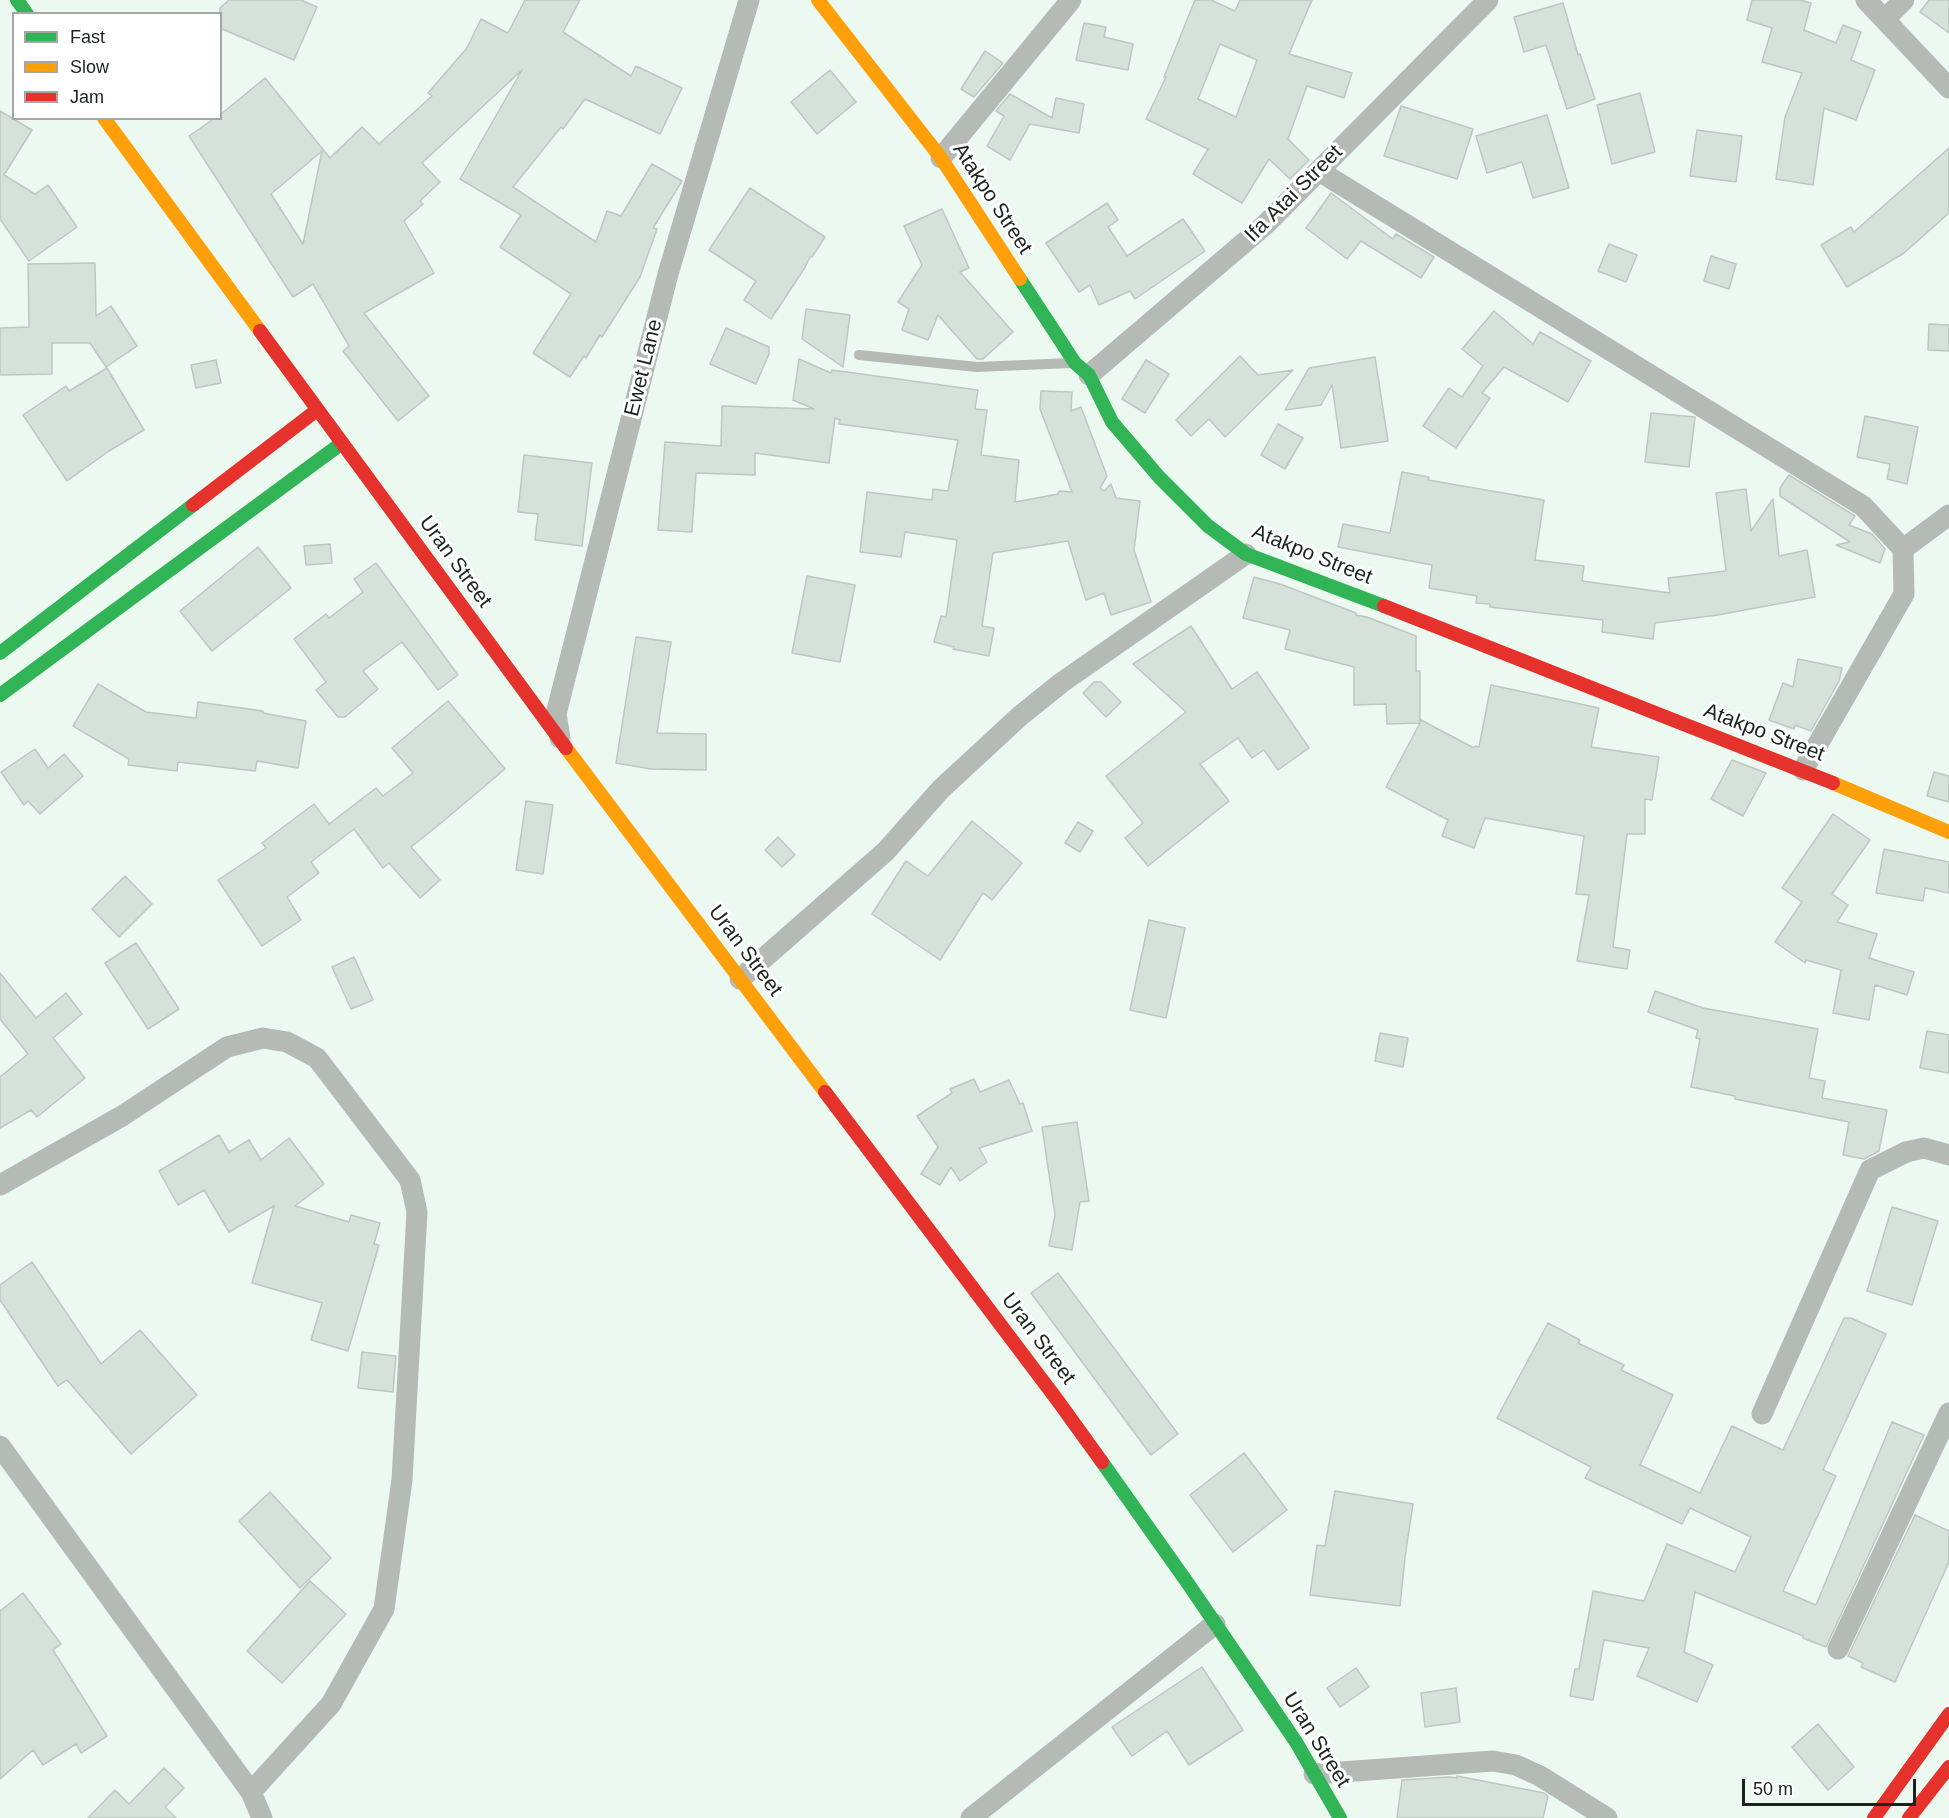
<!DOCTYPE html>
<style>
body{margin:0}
#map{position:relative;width:1949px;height:1818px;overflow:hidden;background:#ebf9f0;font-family:Helvetica,sans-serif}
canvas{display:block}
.legend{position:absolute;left:12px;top:12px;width:210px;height:108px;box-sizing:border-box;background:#fff;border:2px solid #a3a7a5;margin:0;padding:8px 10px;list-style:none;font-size:18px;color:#1a241e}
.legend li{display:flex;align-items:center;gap:12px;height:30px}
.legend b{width:30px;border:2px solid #a3a7a5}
.scale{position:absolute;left:1742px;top:1779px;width:174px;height:27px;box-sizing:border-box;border:3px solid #1a241e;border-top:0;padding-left:8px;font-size:18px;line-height:21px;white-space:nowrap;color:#1a241e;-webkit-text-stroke:4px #fff;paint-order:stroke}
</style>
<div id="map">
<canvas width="1949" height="1818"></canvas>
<ul class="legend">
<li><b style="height:8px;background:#30b455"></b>Fast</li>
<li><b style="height:8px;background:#ff9f0a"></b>Slow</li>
<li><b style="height:8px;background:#e5322d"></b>Jam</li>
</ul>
<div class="scale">50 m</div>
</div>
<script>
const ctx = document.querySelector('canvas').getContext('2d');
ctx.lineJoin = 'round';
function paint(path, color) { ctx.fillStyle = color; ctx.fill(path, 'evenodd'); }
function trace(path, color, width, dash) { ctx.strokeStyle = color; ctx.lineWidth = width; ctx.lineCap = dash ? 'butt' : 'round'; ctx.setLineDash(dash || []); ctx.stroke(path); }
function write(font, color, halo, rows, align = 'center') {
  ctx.font = font + ' Helvetica,sans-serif'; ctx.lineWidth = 6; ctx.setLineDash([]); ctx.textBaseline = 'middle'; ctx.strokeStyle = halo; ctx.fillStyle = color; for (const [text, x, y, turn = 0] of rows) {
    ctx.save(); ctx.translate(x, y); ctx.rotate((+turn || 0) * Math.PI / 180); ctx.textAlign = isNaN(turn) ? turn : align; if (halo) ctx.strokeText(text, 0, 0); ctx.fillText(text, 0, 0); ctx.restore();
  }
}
const building = new Path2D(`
 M 229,0 L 301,0 L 317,7 L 294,60 L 220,28 L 220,8 Z
 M 525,0 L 580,0 L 563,32 L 631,76 L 636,66 L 682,88 L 660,134 L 585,99 L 563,129 L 561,127 L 513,187 L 596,242 L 607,211 L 621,216 L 652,164 L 682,181 L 653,228 L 657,229 L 640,277 L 602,337 L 600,335 L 586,358 L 584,356 L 570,377 L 533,353 L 571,294 L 500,247 L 521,215 L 460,179 L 522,70 L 422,163 L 440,182 L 420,201 L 423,204 L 404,221 L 434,273 L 364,313 L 429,396 L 398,421 L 343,351 L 349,346 L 313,284 L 293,297 L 189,136 L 215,118 L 220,118 L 220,115 L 265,78 L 330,158 L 362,127 L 379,144 L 432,96 L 428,93 L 467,48 L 481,19 L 508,33 ZM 322,151 L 303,244 L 271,194 Z
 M 1195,0 L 1211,0 L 1235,11 L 1240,0 L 1312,0 L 1289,54 L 1352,73 L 1344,98 L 1307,86 L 1288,139 L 1309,160 L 1290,179 L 1269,159 L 1242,203 L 1193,174 L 1208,149 L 1146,119 L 1166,77 L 1164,77 ZM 1220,44 L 1257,60 L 1236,117 L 1198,99 Z
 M 1752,0 L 1800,0 L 1811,3 L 1804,30 L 1836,43 L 1843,25 L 1861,32 L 1851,60 L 1875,70 L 1856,120 L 1824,108 L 1813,185 L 1776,179 L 1785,117 L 1802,73 L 1762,62 L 1772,28 L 1747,20 Z
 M 1929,0 L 1949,0 L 1949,33 L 1920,12 Z
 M 1563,3 L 1578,55 L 1580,54 L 1595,99 L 1567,109 L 1546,45 L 1524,52 L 1514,17 Z
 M 1084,23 L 1106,27 L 1104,37 L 1133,44 L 1128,70 L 1076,60 Z
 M 985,51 L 1003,63 L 974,97 L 961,89 Z
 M 830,70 L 856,102 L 817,134 L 791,102 Z
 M 1640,93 L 1655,152 L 1612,164 L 1597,105 Z
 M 1010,94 L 1052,118 L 1056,98 L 1084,104 L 1079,133 L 1030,124 L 1010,160 L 987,146 L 1004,116 L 996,111 Z
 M 1401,106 L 1473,129 L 1457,179 L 1384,156 Z
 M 0,111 L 32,130 L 4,175 L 35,194 L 48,185 L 77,227 L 29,261 L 0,219 Z
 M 1547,115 L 1569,188 L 1533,198 L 1522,162 L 1487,173 L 1476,136 Z
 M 1697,130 L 1742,136 L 1736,182 L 1690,176 Z
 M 1949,148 L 1949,213 L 1904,253 L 1847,287 L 1821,245 L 1851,227 L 1854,232 Z
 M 750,188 L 825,237 L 812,257 L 810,257 L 804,269 L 771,319 L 744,300 L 756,281 L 709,250 Z
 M 1331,193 L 1393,239 L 1396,234 L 1434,257 L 1421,278 L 1361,241 L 1347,259 L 1306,228 Z
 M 1107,203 L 1118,220 L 1108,227 L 1127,256 L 1183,219 L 1205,251 L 1135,299 L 1130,291 L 1099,305 L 1090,285 L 1079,292 L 1046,243 Z
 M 942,209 L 969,268 L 960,272 L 1013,332 L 983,359 L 977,359 L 938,315 L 928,340 L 902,330 L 909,309 L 898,302 L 922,265 L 904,226 Z
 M 1609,244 L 1637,255 L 1626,282 L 1598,271 Z
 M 1711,256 L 1736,264 L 1729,289 L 1704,281 Z
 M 95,263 L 96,316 L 111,306 L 137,346 L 106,367 L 90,343 L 52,343 L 52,374 L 0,375 L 0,328 L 29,327 L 28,264 Z
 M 806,309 L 850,315 L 843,367 L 802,339 Z
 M 1494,311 L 1533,344 L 1540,332 L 1591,361 L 1568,402 L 1504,367 L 1482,393 L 1490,398 L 1456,448 L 1423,426 L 1449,388 L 1462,397 L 1483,366 L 1462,349 Z
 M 1929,324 L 1949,325 L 1949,351 L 1928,350 Z
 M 726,328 L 769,347 L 769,354 L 756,384 L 710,364 Z
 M 1240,356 L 1258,375 L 1293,370 L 1225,437 L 1209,419 L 1191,436 L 1176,420 Z
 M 1375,357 L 1388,441 L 1341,448 L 1332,385 L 1321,405 L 1285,410 L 1309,368 Z
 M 799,359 L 831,373 L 832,370 L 978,390 L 975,409 L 987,410 L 981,455 L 1019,460 L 1015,502 L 1058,494 L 1059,491 L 1072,492 L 1040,409 L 1041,391 L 1072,392 L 1071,411 L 1081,407 L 1107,476 L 1100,488 L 1104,491 L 1111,484 L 1116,498 L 1140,501 L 1134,550 L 1151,602 L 1111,615 L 1104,593 L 1086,600 L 1068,541 L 993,553 L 982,626 L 994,628 L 989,656 L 953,649 L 954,647 L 934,642 L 941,616 L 946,617 L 957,540 L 905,532 L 901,557 L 860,552 L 867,492 L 932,500 L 933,489 L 948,491 L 958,440 L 839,424 L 840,420 L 835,418 L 829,463 L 755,453 L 755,475 L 696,473 L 692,532 L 658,530 L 665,442 L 721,446 L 722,406 L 814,409 L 793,400 Z
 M 216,360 L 221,383 L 196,388 L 191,365 Z
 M 1146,360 L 1169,374 L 1145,413 L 1122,399 Z
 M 107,368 L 144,430 L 109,451 L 67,481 L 23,415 L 66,386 L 69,391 Z
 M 1651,413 L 1695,417 L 1689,467 L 1645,462 Z
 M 1865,416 L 1918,427 L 1907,484 L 1887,479 L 1890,464 L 1857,457 Z
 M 1278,424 L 1303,438 L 1285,469 L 1261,455 Z
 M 524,455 L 592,463 L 582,546 L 535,540 L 538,514 L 518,512 Z
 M 1402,472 L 1429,477 L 1428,480 L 1544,500 L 1535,560 L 1584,566 L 1582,581 L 1670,593 L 1668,578 L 1726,571 L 1716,493 L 1746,489 L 1751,531 L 1773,499 L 1779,556 L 1807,550 L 1815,597 L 1718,615 L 1655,623 L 1653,639 L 1602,632 L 1603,620 L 1490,607 L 1490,604 L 1476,603 L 1477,596 L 1429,588 L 1432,565 L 1338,547 L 1343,524 L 1390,533 Z
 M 1789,475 L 1855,516 L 1849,525 L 1872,534 L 1885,549 L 1880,563 L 1836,545 L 1850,542 L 1780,496 L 1780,488 Z
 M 330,544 L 332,563 L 306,565 L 304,546 Z
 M 258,547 L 291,588 L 212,651 L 180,611 Z
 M 376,563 L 458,675 L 438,690 L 402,642 L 363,671 L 378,689 L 345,717 L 338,717 L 316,690 L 326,682 L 294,639 L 326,614 L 329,618 L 363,592 L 354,579 Z
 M 807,576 L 855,585 L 840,662 L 792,653 Z
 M 1254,577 L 1280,584 L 1356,613 L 1356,615 L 1367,617 L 1416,636 L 1416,671 L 1420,671 L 1420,722 L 1421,720 L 1474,748 L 1475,746 L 1479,747 L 1491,685 L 1599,708 L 1591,747 L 1659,757 L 1652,800 L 1645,799 L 1645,834 L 1627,834 L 1613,947 L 1630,950 L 1627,969 L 1577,961 L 1589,895 L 1576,894 L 1584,836 L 1485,818 L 1474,848 L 1442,836 L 1448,820 L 1386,787 L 1420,723 L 1387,724 L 1386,704 L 1354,705 L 1354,667 L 1285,649 L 1290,630 L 1243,618 Z
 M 1191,626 L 1232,689 L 1257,672 L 1309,748 L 1278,770 L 1264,750 L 1252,758 L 1238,738 L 1200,764 L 1229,801 L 1148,866 L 1125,838 L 1143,823 L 1106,776 L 1186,712 L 1133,664 Z
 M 636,637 L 671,642 L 657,733 L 706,734 L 706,770 L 651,769 L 616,763 Z
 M 1798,659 L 1842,668 L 1839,681 L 1811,731 L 1795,725 L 1794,729 L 1769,720 L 1783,683 L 1793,687 Z
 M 1094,682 L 1101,682 L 1121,702 L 1106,717 L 1083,693 Z
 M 98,684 L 146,712 L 196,718 L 198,702 L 263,711 L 263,713 L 306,721 L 298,768 L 257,761 L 255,771 L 178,762 L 177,771 L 128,765 L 129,759 L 73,726 Z
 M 448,701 L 505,769 L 441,823 L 411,847 L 440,880 L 420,898 L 389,863 L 383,868 L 354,829 L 311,862 L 319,873 L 287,897 L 301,920 L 262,946 L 218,880 L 266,848 L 262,843 L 314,804 L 329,824 L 376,788 L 383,796 L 413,773 L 392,748 Z
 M 35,749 L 48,768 L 64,754 L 83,776 L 40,814 L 28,801 L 24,805 L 1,772 Z
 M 1732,760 L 1766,773 L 1743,816 L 1711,799 Z
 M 1934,772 L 1949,776 L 1949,802 L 1927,796 Z
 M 526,801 L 553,805 L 543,874 L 516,870 Z
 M 1833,814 L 1870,840 L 1832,894 L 1848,905 L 1837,922 L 1877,934 L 1869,958 L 1914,972 L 1907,995 L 1875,985 L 1869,1020 L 1833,1013 L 1841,970 L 1806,960 L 1805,963 L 1775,942 L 1802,902 L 1782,888 Z
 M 972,821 L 1022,863 L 992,900 L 983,893 L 940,960 L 872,914 L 906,861 L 928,876 Z
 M 1078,822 L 1093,831 L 1080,852 L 1065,843 Z
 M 778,837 L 795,855 L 782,867 L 765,850 Z
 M 1884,849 L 1949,862 L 1949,893 L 1925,888 L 1923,901 L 1876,893 Z
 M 125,876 L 152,904 L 119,937 L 92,909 Z
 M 1149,920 L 1185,928 L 1166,1018 L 1130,1010 Z
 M 136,943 L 179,1009 L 148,1029 L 105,963 Z
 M 354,957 L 373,1000 L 351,1009 L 332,967 Z
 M 0,973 L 36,1018 L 66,993 L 82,1014 L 53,1038 L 85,1078 L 37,1117 L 31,1110 L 0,1128 L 0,1077 L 28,1054 L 0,1019 Z
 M 1655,991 L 1703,1008 L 1818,1029 L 1809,1078 L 1825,1081 L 1822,1098 L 1887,1110 L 1879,1151 L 1864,1159 L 1843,1155 L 1849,1122 L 1735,1099 L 1735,1096 L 1691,1087 L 1700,1039 L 1696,1038 L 1698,1030 L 1648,1012 Z
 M 1927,1031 L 1949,1035 L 1949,1073 L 1920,1068 Z
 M 1380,1033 L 1408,1038 L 1403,1067 L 1375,1061 Z
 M 974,1079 L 980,1092 L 1009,1080 L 1020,1104 L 1023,1103 L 1032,1131 L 979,1148 L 987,1162 L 960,1181 L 951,1167 L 940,1185 L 921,1174 L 938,1147 L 917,1116 L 952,1093 L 950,1089 Z
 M 1077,1122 L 1089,1201 L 1080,1202 L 1072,1250 L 1049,1246 L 1055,1215 L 1042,1127 Z
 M 219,1135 L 229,1152 L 249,1140 L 261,1160 L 289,1138 L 324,1184 L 295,1206 L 349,1222 L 351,1215 L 380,1223 L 374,1244 L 379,1245 L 348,1351 L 311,1340 L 322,1303 L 252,1283 L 274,1206 L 229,1232 L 204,1190 L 178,1205 L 159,1171 Z
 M 1892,1207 L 1938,1221 L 1912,1305 L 1867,1291 Z
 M 32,1262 L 101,1364 L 140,1330 L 197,1395 L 131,1454 L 67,1380 L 58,1386 L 0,1300 L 0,1285 Z
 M 1058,1273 L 1178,1434 L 1151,1455 L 1031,1293 Z
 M 1844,1318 L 1851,1318 L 1886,1334 L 1823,1470 L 1836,1476 L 1783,1591 L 1816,1605 L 1892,1422 L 1924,1435 L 1826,1647 L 1803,1638 L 1803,1636 L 1695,1592 L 1684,1652 L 1713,1665 L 1697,1702 L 1637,1676 L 1649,1648 L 1604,1640 L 1593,1700 L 1570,1696 L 1575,1669 L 1579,1669 L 1593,1591 L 1644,1601 L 1667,1544 L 1735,1572 L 1751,1537 L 1690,1508 L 1682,1524 L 1585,1478 L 1591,1467 L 1497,1418 L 1548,1323 L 1580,1340 L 1578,1343 L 1624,1365 L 1621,1370 L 1673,1395 L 1640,1465 L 1700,1493 L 1732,1426 L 1783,1450 Z
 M 362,1352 L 396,1356 L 393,1392 L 358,1388 Z
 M 1244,1453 L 1287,1510 L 1233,1552 L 1190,1495 Z
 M 1335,1491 L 1413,1504 L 1405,1557 L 1400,1606 L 1310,1595 L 1317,1545 L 1325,1546 Z
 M 270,1492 L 331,1558 L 300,1588 L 239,1521 Z
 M 1915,1515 L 1949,1531 L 1949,1562 L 1895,1682 L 1861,1667 L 1863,1663 L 1848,1656 Z
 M 310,1581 L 346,1614 L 282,1683 L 247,1651 Z
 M 23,1593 L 61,1644 L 53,1650 L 107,1736 L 81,1753 L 76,1744 L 43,1765 L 33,1750 L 0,1779 L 0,1611 Z
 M 1202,1667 L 1243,1730 L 1189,1765 L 1167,1731 L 1132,1756 L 1112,1727 Z
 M 1356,1668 L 1369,1687 L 1340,1707 L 1327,1688 Z
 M 1456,1688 L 1460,1722 L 1425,1727 L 1421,1693 Z
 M 1818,1724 L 1854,1767 L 1828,1790 L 1792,1747 Z
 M 164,1768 L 184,1788 L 165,1807 L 176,1818 L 88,1818 L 115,1790 L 129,1804 Z
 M 1457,1776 L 1544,1793 L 1548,1796 L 1543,1818 L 1397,1818 L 1402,1780 L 1449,1777 L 1457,1778 Z`);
paint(building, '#d5e1da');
trace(building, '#bcc8c0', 1.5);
trace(new Path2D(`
 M 859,355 L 977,367 L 1071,363`), '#b5bab7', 10);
trace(new Path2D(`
 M 1866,0 L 1949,88
 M 1885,19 L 1904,0
 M 941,158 L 1071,0
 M 1319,171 L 1863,506 L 1903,549 L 1904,594 L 1803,770
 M 1089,375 L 1266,224 L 1488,0
 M 1903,549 L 1949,515
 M 560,738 L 556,714 L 668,274 L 749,0
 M 740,979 L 886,851 L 941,789 L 1020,716 L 1061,683 L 1246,554
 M 0,1185 L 122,1116 L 227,1047 L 263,1038 L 287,1042 L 317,1058 L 410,1180 L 417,1212 L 402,1480 L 384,1609 L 331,1704 L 251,1792
 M 1762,1414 L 1870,1170 L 1906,1152 L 1924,1148 L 1949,1155
 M 0,1446 L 251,1792 L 262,1818
 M 1838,1649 L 1949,1413
 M 1314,1774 L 1493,1761 L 1516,1765 L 1540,1776 L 1607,1818
 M 971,1818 L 1215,1624`), '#b5bab7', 21);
trace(new Path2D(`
 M 17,0 L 27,14
 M 1020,279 L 1075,363 L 1089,375 L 1112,422 L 1159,477 L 1208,526 L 1246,554 L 1384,606
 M 0,653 L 193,505
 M 0,695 L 342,443
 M 1102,1462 L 1189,1585 L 1296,1742 L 1340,1818`), '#30b455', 14);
trace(new Path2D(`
 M 818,0 L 941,158 L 1020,279
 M 104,118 L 260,331
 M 566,748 L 825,1092
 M 1833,783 L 1949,832`), '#ff9f0a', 14);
trace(new Path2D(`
 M 260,331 L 566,748
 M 193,505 L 317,410
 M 1384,606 L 1833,783
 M 825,1092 L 1058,1401 L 1102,1462
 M 1874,1818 L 1949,1714
 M 1909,1818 L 1949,1767`), '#e5322d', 14);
write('21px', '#1a241e', '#fff', [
 ["Ifa Atai Street",1294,194,-45],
 ["Atakpo Street",992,199,57],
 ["Ewet Lane",644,368,-76],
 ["Atakpo Street",1312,555,22],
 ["Uran Street",455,562,54],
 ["Atakpo Street",1764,733,21],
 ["Uran Street",745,951,53],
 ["Uran Street",1038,1339,53],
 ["Uran Street",1316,1740,58]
]);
</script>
